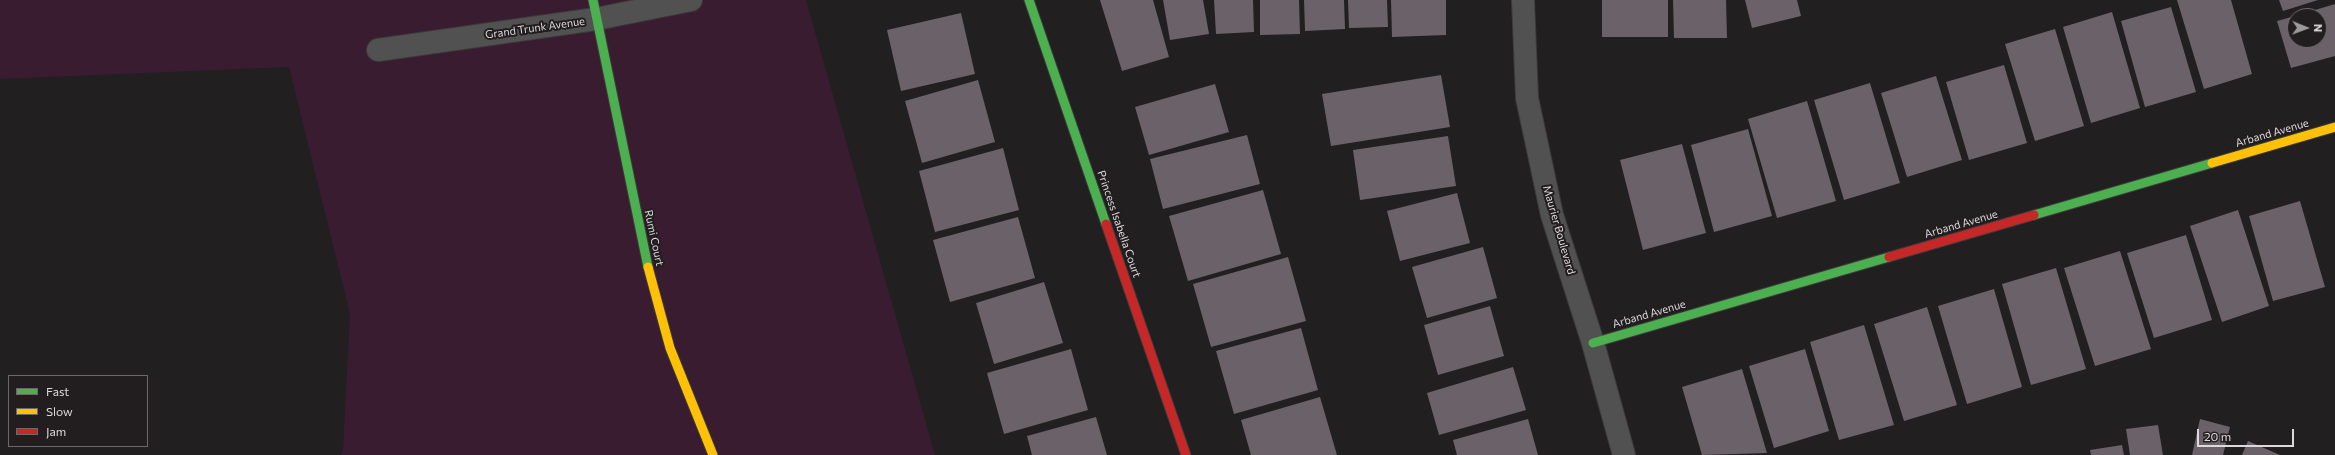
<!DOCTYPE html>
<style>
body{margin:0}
#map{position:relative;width:2335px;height:455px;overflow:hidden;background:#211f20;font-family:Commissioner,sans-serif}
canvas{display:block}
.legend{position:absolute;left:8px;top:375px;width:140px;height:72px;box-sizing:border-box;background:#221e20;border:1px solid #6d696b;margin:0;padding:5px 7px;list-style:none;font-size:12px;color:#dddadb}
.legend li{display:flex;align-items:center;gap:8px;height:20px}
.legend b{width:20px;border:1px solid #6d696b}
.north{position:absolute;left:2287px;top:8px;width:40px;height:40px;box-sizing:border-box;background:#221e20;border:1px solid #6d696b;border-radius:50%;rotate:91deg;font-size:11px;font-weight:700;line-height:16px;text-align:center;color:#dddadb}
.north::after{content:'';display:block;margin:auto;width:14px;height:18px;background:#9b999a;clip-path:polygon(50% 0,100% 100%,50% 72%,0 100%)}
.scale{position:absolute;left:2197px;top:429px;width:97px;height:18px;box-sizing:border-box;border:2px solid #dddadb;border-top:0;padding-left:5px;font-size:12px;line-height:14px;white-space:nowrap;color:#dddadb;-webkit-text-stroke:3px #221e20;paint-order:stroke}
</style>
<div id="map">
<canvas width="2335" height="455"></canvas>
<ul class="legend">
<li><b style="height:5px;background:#4caf50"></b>Fast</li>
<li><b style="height:5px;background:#ffc107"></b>Slow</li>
<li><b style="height:5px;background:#c62828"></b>Jam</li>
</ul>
<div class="north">N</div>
<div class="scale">20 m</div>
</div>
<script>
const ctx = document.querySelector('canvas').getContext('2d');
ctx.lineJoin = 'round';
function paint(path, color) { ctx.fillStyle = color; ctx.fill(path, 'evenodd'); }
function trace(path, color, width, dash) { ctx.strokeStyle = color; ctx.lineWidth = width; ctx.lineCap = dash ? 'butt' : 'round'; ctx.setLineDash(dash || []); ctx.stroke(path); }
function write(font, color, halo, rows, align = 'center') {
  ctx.font = font + ' Commissioner,sans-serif'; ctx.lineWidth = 4; ctx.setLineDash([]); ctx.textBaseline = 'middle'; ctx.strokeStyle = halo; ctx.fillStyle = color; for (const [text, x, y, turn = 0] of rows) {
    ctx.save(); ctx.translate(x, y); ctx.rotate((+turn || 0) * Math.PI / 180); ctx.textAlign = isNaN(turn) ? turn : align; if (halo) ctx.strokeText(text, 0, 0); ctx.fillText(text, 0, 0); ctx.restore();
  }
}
paint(new Path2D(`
 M 0,0 L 806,0 L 935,455 L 341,455 L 343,450 L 350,314 L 289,67 L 0,79 Z`), '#3a1c30');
paint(new Path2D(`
 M 1100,0 L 1153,0 L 1169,57 L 1122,71 Z
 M 1163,0 L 1203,0 L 1209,34 L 1170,40 Z
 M 1214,0 L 1253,0 L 1254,32 L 1216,34 Z
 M 1260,0 L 1299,0 L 1300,34 L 1260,35 Z
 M 1304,0 L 1344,0 L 1345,29 L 1305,31 Z
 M 1348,0 L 1387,0 L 1388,27 L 1349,28 Z
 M 1391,0 L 1446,0 L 1446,35 L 1392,37 Z
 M 1602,0 L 1668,0 L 1668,37 L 1602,37 Z
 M 1673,0 L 1726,0 L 1727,38 L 1674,38 Z
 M 1745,0 L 1797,0 L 1801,16 L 1752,28 Z
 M 2177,0 L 2231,0 L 2252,74 L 2204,89 Z
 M 2279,0 L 2318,0 L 2283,11 Z
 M 2335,4 L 2335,56 L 2291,68 L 2277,21 L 2295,16 L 2295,40 L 2319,40 L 2319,16 L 2295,16 Z
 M 2171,7 L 2196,92 L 2145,107 L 2121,21 Z
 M 2112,12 L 2140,108 L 2091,123 L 2063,27 Z
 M 961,13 L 975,74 L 901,91 L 887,30 Z
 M 2055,29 L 2084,126 L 2035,141 L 2005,44 Z
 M 2004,65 L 2027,143 L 1969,160 L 1946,82 Z
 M 1441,75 L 1450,127 L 1331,146 L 1322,94 Z
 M 1936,76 L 1962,160 L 1907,177 L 1881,93 Z
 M 978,80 L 995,142 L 922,163 L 905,101 Z
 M 1870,83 L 1900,183 L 1844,200 L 1814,100 Z
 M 1215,84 L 1229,132 L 1149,155 L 1135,107 Z
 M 1807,101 L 1836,201 L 1777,218 L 1748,119 Z
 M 1748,129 L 1772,216 L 1714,232 L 1691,145 Z
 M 1247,135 L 1260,184 L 1163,209 L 1150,159 Z
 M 1448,136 L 1456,186 L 1360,200 L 1353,150 Z
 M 1682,144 L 1706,233 L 1643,250 L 1620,160 Z
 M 1003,148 L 1019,210 L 935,232 L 919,171 Z
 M 1263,190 L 1281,254 L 1188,281 L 1169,216 Z
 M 1457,193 L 1470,243 L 1400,261 L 1387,211 Z
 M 2300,201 L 2325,287 L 2273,301 L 2249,216 Z
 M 2238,210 L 2269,306 L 2222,322 L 2190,226 Z
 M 1018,217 L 1035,278 L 950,302 L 933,240 Z
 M 2186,235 L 2212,320 L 2154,338 L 2127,253 Z
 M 1483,247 L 1497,298 L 1427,318 L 1412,267 Z
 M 2120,251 L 2151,349 L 2095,366 L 2064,268 Z
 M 1288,257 L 1306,321 L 1211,347 L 1193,284 Z
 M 2056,268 L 2086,369 L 2031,385 L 2002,284 Z
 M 1044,282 L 1063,343 L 994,364 L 976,303 Z
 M 1994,289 L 2022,387 L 1967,404 L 1938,306 Z
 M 1490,306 L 1504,356 L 1438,375 L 1424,325 Z
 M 1927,307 L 1957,405 L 1904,421 L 1874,324 Z
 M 1864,325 L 1894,425 L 1839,440 L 1810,342 Z
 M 1301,328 L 1318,390 L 1234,414 L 1216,351 Z
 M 1071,349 L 1088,410 L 1004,434 L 987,373 Z
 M 1805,349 L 1829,431 L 1774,448 L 1749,366 Z
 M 1513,367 L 1526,410 L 1439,435 L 1427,393 Z
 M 1742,369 L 1767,453 L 1702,455 L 1682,387 Z
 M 1320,397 L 1337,455 L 1251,455 L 1241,420 Z
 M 1096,417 L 1107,455 L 1032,455 L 1027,436 Z
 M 1528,419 L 1538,455 L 1457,455 L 1453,440 Z
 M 2200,419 L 2230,427 L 2223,455 L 2192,455 Z
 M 2158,425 L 2163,455 L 2130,455 L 2126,429 Z
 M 2248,441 L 2280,455 L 2242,455 Z
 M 2122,445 L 2124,455 L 2091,455 L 2090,450 Z`), '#6b6168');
const street = new Path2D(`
 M 1523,0 L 1527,98 L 1552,215 L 1593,343 L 1624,455
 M 378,50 L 596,19 L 691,0`);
const fast = new Path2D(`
 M 593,0 L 648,267
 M 1029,0 L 1106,224
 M 2034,215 L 2212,163
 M 1593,343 L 1889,257`);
const slow = new Path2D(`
 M 2212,163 L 2335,127
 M 648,267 L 670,348 L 713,455`);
const jam = new Path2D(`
 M 1106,224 L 1186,455
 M 1889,257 L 2034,215`);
trace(street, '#3d3b3c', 24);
trace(fast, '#3d3b3c', 11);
trace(slow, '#3d3b3c', 11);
trace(jam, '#3d3b3c', 11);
trace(street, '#525151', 22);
trace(fast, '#4caf50', 9);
trace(slow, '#ffc107', 9);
trace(jam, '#c62828', 9);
write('11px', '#dddadb', '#221e20', [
 ["Grand Trunk Avenue",535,28,-8],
 ["Arband Avenue",2272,133,-16],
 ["Princess Isabella Court",1119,224,71],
 ["Arband Avenue",1961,224,-16],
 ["Maurier Boulevard",1559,230,74],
 ["Rumi Court",654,238,78],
 ["Arband Avenue",1649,314,-16]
]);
</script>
